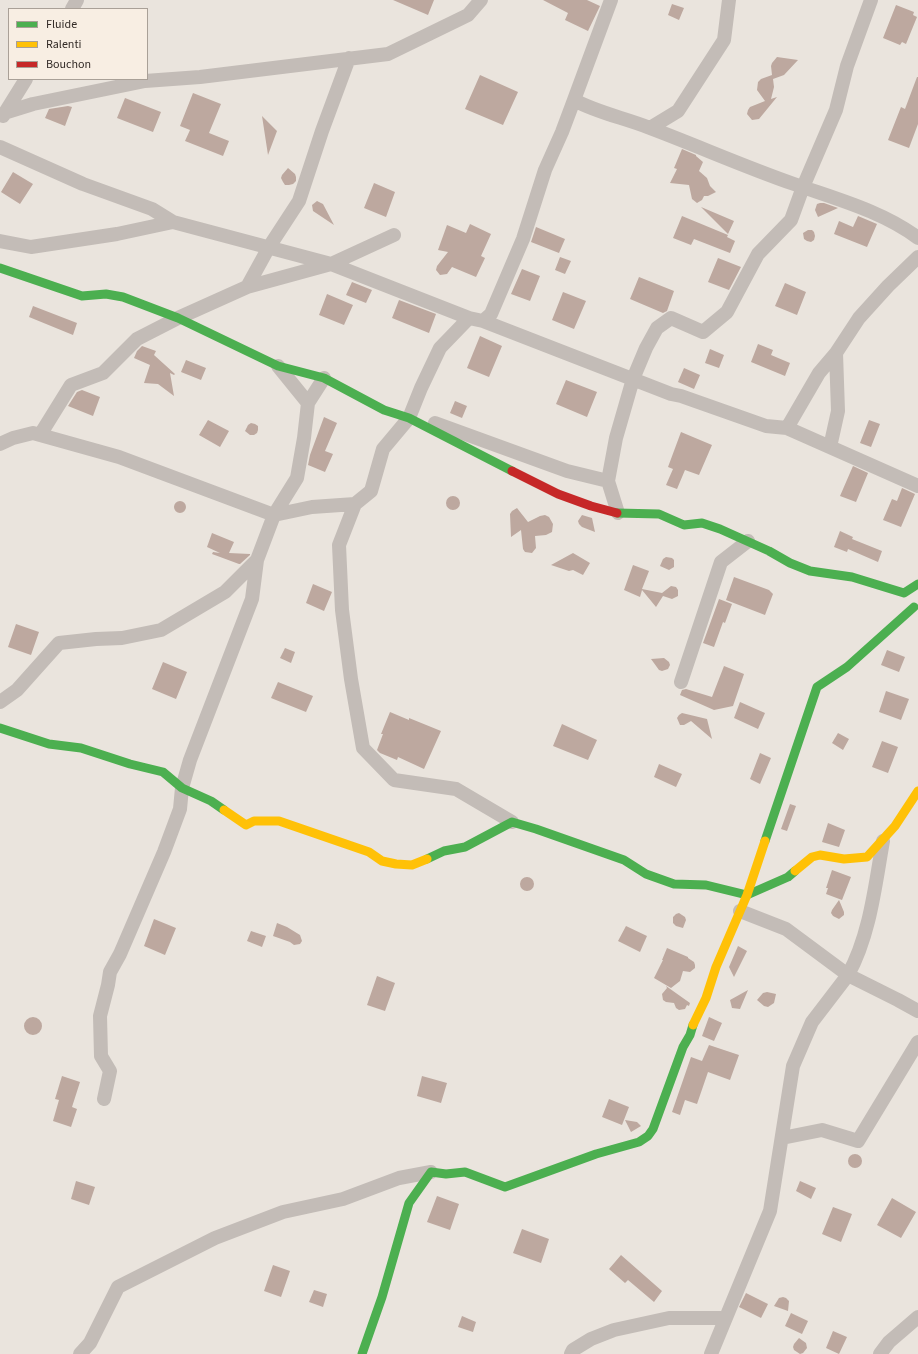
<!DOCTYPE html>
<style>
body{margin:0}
#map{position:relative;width:918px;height:1354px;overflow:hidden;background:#eae4dd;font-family:"Source Sans 3",sans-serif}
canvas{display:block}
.legend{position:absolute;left:8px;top:8px;width:140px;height:72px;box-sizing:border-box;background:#f8eee3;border:1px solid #a9a097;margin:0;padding:5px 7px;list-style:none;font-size:12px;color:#322a26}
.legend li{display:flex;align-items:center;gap:8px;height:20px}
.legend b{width:20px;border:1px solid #a9a097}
</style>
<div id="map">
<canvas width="918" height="1354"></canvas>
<ul class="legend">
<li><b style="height:5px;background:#4caf50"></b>Fluide</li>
<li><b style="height:5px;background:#ffc107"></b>Ralenti</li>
<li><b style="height:5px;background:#c62828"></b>Bouchon</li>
</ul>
</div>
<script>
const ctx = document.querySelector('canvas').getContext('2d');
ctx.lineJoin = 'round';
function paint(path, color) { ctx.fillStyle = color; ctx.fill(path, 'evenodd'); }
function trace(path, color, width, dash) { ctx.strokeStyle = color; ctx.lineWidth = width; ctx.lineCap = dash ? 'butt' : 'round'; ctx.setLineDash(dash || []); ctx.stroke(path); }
paint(new Path2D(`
 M 393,0 L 434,0 L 428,15 Z
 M 543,0 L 587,0 L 600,6 L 588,31 L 565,20 L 568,13 Z
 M 672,4 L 684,8 L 679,20 L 668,15 Z
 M 896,5 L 914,12 L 913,15 L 917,17 L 906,44 L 902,42 L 900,45 L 883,38 Z
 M 777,57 L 798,60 L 784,75 L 773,79 L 774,87 L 771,99 L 777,97 L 759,119 L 752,120 L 747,114 L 748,110 L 750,107 L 765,101 L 757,90 L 758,82 L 761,79 L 772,75 L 771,66 L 772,63 Z
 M 480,75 L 518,92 L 503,125 L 465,109 Z
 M 917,77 L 918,77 L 918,124 L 909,148 L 888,140 L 901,107 L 905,109 Z
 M 193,93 L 221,104 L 209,133 L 229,141 L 223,156 L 185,141 L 190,130 L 180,126 Z
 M 125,98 L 161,112 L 153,132 L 117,118 Z
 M 68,106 L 72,107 L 65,126 L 45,118 L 49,109 Z
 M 262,116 L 277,131 L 268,155 Z
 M 682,149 L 696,155 L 696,156 L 703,162 L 699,171 L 707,178 L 710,186 L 716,192 L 708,196 L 704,196 L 702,200 L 697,203 L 692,199 L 689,185 L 670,183 L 677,169 L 674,168 Z
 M 288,168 L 295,174 L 296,177 L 296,181 L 293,184 L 289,185 L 285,185 L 283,182 L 281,178 L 282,175 Z
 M 13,172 L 33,184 L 20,204 L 1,192 Z
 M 374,183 L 395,192 L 386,217 L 364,208 Z
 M 317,201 L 323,204 L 334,225 L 313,211 L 312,205 Z
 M 820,203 L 824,203 L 838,208 L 818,217 L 815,210 L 817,204 Z
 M 701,207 L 734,221 L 728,234 Z
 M 682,216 L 728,235 L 727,237 L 735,241 L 730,253 L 694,239 L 691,245 L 673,238 Z
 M 858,216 L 877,224 L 867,247 L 834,234 L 839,221 L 853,227 Z
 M 470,224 L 491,234 L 481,256 L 485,258 L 476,277 L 452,267 L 447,274 L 440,275 L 436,270 L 437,266 L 448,252 L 438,250 L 447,225 L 466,233 Z
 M 536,227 L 565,239 L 559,253 L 531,242 Z
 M 808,230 L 812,230 L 814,232 L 815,236 L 814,240 L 811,242 L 807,241 L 804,239 L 803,233 Z
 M 560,257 L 571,261 L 565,274 L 555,270 Z
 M 718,258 L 741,267 L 729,290 L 708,282 Z
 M 522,269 L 540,276 L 530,301 L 511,294 Z
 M 639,277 L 674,291 L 667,311 L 663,313 L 630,299 Z
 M 352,282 L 372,290 L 366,303 L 346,295 Z
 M 785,283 L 806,292 L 797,315 L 775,306 Z
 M 563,292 L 586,301 L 574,329 L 552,320 Z
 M 327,294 L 353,305 L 344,325 L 319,315 Z
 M 399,300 L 436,314 L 429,333 L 392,318 Z
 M 33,306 L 77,323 L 73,335 L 29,317 Z
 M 480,336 L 502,346 L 489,377 L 467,368 Z
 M 758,344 L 773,350 L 771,355 L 790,363 L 785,376 L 751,362 Z
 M 142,346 L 156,351 L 154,355 L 175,374 L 174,375 L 170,373 L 174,396 L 158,384 L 144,383 L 150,365 L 134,358 L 137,351 Z
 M 710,349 L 724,355 L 719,368 L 705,363 Z
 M 186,360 L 206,368 L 201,380 L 181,372 Z
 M 684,368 L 700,375 L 694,389 L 678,382 Z
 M 566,380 L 597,392 L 587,417 L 556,404 Z
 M 82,390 L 100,397 L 93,416 L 68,406 L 77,392 Z
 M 455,401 L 467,406 L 462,418 L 450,413 Z
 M 324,417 L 337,423 L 325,451 L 333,454 L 325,472 L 308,465 L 310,455 Z
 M 208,420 L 229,431 L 220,447 L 199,435 Z
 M 869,420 L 880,424 L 871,447 L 860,443 Z
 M 251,423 L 255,424 L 258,426 L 258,430 L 257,433 L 254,435 L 250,435 L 245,431 L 248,425 Z
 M 681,432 L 712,445 L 699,475 L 685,470 L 677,489 L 666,485 L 673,469 L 668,467 Z
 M 853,466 L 868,473 L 856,502 L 840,496 Z
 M 902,488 L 915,494 L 901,527 L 883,520 L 892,499 L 897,501 Z
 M446 503a7 7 0 1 1 14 0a7 7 0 1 1-14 0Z
 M174 507a6 6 0 1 1 12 0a6 6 0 1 1-12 0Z
 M 517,508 L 528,522 L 540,516 L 545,515 L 549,517 L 553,524 L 552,532 L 546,535 L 535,536 L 536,548 L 532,553 L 525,552 L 523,549 L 521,530 L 511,537 L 510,514 L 512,511 Z
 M 582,515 L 592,518 L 595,532 L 582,527 L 579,524 L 578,521 Z
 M 840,531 L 853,537 L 852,539 L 882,551 L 878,562 L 848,549 L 847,552 L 834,547 Z
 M 212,533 L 234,542 L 229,553 L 250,554 L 250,555 L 240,564 L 239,564 L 212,554 L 213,552 L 220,553 L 207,547 Z
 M 573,553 L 590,563 L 583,575 L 573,570 L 569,571 L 551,565 Z
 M 666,557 L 672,558 L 674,560 L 674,567 L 669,570 L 660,566 L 663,559 Z
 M 633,565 L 649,571 L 642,589 L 662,593 L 671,586 L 676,587 L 678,590 L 678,596 L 672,599 L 663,596 L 656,607 L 642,590 L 640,597 L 624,590 Z
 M 734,577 L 769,590 L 773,594 L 765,615 L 726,600 Z
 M 313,584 L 332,592 L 324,611 L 306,603 Z
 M 719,599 L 732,604 L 725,623 L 723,622 L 714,647 L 703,643 Z
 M 16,624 L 39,632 L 31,655 L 8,647 Z
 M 285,648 L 295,652 L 291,663 L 280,658 Z
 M 887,650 L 905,657 L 899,672 L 881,665 Z
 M 664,658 L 669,662 L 670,665 L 668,669 L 662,671 L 659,670 L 651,659 Z
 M 163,662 L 187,672 L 176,699 L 152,689 Z
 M 724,666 L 744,674 L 733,706 L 714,710 L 680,695 L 682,690 L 686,689 L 712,697 Z
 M 278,682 L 313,696 L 306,712 L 271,698 Z
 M 886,691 L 909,699 L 901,720 L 879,712 Z
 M 740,702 L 765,713 L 758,729 L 734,718 Z
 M 390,712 L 409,720 L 409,718 L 441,731 L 424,769 L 398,757 L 397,760 L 380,753 L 377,750 L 383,734 L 381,734 Z
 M 682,713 L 707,719 L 712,739 L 691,721 L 684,725 L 680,725 L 677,718 L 679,715 Z
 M 562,724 L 597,740 L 588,760 L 553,746 Z
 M 838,733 L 849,739 L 843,750 L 832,743 Z
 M 882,741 L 898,747 L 888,773 L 872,767 Z
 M 760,753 L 771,758 L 760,784 L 750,779 Z
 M 659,764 L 682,774 L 676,787 L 654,777 Z
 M 790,804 L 796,806 L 787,831 L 781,829 Z
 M 828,823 L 845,830 L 839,847 L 822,842 Z
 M 832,870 L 851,877 L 842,900 L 826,894 L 828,888 L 826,888 Z
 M520 884a7 7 0 1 1 14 0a7 7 0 1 1-14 0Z
 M 839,900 L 844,912 L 844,915 L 839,919 L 833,916 L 831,913 L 832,910 Z
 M 679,913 L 685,917 L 686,920 L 683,928 L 676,926 L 673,923 L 673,917 L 676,914 Z
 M 154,919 L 176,928 L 165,955 L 144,946 Z
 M 277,923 L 287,927 L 300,935 L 302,941 L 300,944 L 294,945 L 290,942 L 273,936 Z
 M 626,926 L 647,936 L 640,952 L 618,941 Z
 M 251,931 L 266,936 L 262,947 L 247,941 Z
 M 738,946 L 747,951 L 734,977 L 729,967 Z
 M 667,948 L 688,957 L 688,958 L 694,962 L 695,965 L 695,968 L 690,972 L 683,971 L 680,981 L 671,988 L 654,978 L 663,960 L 662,960 Z
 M 377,976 L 395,983 L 385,1011 L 367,1005 Z
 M 666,986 L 690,1003 L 689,1006 L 687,1005 L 685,1009 L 679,1010 L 676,1008 L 674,1003 L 666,1002 L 663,1000 L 662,994 L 667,988 Z
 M 748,990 L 740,1009 L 732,1008 L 730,1000 Z
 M 767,992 L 776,994 L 774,1003 L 768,1007 L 764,1006 L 757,1000 L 763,993 Z
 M 709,1017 L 722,1023 L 714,1041 L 702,1036 Z
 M24 1026a9 9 0 1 1 18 0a9 9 0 1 1-18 0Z
 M 709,1045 L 739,1055 L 730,1080 L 708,1072 L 697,1104 L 685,1100 L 680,1115 L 672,1112 L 691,1057 L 702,1061 Z
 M 62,1076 L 80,1082 L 72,1107 L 77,1109 L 71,1127 L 53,1121 L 59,1100 L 55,1099 Z
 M 422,1076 L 447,1083 L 441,1103 L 417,1096 Z
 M 609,1099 L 629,1107 L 622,1125 L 602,1117 Z
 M 625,1120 L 637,1122 L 641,1126 L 631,1132 Z
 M848 1161a7 7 0 1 1 14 0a7 7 0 1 1-14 0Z
 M 76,1181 L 95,1187 L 89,1205 L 71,1199 Z
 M 800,1181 L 816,1188 L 811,1199 L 796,1191 Z
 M 437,1196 L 459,1204 L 450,1230 L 427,1222 Z
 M 892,1198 L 916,1212 L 901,1238 L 877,1225 Z
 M 833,1207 L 852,1214 L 841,1242 L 822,1234 Z
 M 522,1229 L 549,1239 L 541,1263 L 513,1253 Z
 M 621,1255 L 662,1291 L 654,1302 L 628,1280 L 625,1283 L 609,1269 Z
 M 273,1265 L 290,1271 L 281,1297 L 264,1291 Z
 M 314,1290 L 327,1294 L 323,1307 L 309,1302 Z
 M 746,1293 L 768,1304 L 761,1318 L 739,1307 Z
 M 783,1297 L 786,1298 L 789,1301 L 788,1311 L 774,1306 L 779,1298 Z
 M 791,1313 L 808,1321 L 802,1334 L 785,1326 Z
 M 462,1316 L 476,1322 L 473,1332 L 458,1327 Z
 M 833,1331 L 847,1337 L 839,1354 L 826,1348 Z
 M 799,1338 L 806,1343 L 807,1348 L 803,1353 L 800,1354 L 794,1350 L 793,1347 L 794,1344 Z`), '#bda89f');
trace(new Path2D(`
 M 72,9 L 77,0
 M 574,100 L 611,0
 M 4,113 L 33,104 L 145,81 L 200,77 L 388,54 L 468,15 L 481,0
 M 3,116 L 26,79
 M 650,128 L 678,111 L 724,40 L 729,0
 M 0,147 L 83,184 L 152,209 L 173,222 L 331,264 L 469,318 L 483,321 L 671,394 L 681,396 L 766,426 L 787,428 L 918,486
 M 0,241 L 31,247 L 117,234 L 173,222
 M 247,287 L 331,264 L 394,235
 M 483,321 L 491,314 L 523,239 L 545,170 L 562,132 L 574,100 C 598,113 625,118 650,128 C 698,146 745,167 794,184 C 836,199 882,211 918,238
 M 278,366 L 308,403
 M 435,423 L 567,471 L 608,481 L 618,513
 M 787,428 L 819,373 L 836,353 L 859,318 L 888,286 L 918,257
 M 40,435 L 71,385 L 103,373 L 137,339 L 178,318 L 247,287 L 269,247 L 299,201 L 322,131 L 349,58
 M 0,444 L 13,438 L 33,433 L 119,457 L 274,515 L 297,478 L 304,438 L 308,403 L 324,378
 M 830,447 L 838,411 L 836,353
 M 608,481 L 616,438 L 633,379 L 646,348 L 657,328 L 671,318 L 703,332 L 727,312 L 758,254 L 791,220 L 803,187 L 836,110 L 847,66 L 871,0
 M 355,504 L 339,545 L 342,610 L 351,679 L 363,748 L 394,780 L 456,789 L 512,822
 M 681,682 L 721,562 L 748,541
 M 0,702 L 17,690 L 59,643 L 96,639 L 122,638 L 161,630 L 225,592 L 257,560 L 274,515 L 312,507 L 355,504 L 371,491 L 383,449 L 409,418 L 421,388 L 440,348 L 469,318
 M 740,911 L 786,929 L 848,975 L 898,1000 L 918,1011
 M 104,1099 L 110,1071 L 101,1056 L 100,1016 L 108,985 L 110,972 L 120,954 L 164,852 L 180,809 L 182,788 L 190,760 L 252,599 L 257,560
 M 782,1138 L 822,1130 L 858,1141 L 918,1042
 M 80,1354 L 90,1343 L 118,1287 L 215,1238 L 283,1212 L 343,1199 L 399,1178 L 431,1172
 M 571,1354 L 573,1350 L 591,1339 L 614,1330 L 669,1318 L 725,1318
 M 711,1354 L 770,1211 L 793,1066 L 812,1022 L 848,975 C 870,935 875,886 883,841
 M 880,1354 L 889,1342 L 918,1317`), '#c3bcb7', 14);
trace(new Path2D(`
 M 0,268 L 82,296 L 106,294 L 123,297 L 178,318 L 278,366 L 324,378 L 384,410 L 409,418 L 512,471
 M 617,513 L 659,514 L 684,525 L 702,523 L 720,529 L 769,551 L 790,563 L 810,571 L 852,577 L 904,593 L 918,584
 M 0,728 L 49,744 L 81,748 L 130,764 L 163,772 L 182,788 L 211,801 L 224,810
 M 765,841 L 817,687 L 847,667 L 914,607
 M 427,859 L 444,851 L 465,847 L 512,822 L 536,829 L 624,860 L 646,874 L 674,884 L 706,885 L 747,895 L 788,877 L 795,871
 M 362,1354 L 382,1297 L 409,1203 L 431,1172 L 446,1174 L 465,1172 L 505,1187 L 596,1154 L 639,1142 L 648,1136 L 653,1129 L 683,1047 L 690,1035 L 693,1025`), '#4caf50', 9);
trace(new Path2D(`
 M 224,810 L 246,825 L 254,821 L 279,821 L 369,852 L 382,861 L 396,864 L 412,865 L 427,859
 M 795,871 L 812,857 L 820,855 L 844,859 L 867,857 L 895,826 L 918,791
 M 693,1025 L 706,998 L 716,967 L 747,895 L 765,841`), '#ffc107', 9);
trace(new Path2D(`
 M 512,471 L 558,494 L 591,506 L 617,513`), '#c62828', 9);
</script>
